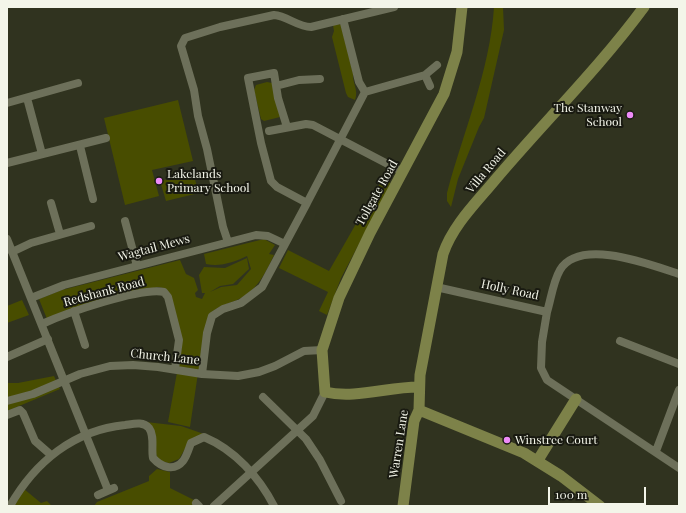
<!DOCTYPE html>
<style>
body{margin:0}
#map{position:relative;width:686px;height:513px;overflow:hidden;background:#30331f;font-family:"Playfair Display",serif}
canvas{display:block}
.frame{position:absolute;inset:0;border:8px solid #f3f5e9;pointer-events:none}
.scale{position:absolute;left:548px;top:487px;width:98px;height:18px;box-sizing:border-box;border:2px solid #f3f5e9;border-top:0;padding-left:5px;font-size:12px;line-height:14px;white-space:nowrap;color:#f3f5e9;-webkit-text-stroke:3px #191a11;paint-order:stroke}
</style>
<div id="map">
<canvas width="686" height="513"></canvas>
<div class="frame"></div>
<div class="scale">100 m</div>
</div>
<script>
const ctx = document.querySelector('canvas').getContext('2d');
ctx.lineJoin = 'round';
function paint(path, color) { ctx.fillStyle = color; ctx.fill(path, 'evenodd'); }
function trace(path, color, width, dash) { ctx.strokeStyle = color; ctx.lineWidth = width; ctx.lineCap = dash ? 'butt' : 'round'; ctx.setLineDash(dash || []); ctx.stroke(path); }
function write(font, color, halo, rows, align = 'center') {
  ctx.font = font + ' "Playfair Display",serif'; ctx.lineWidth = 4; ctx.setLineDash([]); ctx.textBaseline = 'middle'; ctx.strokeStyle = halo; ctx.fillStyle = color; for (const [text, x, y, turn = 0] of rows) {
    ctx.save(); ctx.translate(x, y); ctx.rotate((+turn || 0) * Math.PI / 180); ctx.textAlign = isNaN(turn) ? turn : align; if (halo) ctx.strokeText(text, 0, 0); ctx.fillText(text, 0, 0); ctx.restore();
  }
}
paint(new Path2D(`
 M 494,7 L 503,7 L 504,30 L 484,118 L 479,127 L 458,179 L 451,207 L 447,201 L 447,193 C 463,132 490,71 494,7 Z
 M 339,24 L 341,25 L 353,73 C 352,83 359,90 355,100 L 348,97 L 346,93 L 332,37 L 334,31 L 333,25 Z
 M 267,82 L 272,83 L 280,117 L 264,121 L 261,119 L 254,90 L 256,85 Z
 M 178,100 L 193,161 L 152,170 L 159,196 L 125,205 L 104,118 Z
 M 386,171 L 390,176 L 390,185 L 341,278 L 327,315 L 319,311 L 328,292 L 279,268 L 288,250 L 329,271 L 357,222 L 366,211 Z
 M 193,173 L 199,193 L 166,201 L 160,181 Z
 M 264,239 L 275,245 L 269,254 L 274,255 C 265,274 257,291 237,300 C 228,304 220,305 212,312 L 198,373 L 190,427 L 168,422 L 182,345 L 163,288 L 158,287 L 73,309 L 47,319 L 39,299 L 62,290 L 180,260 L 186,274 L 194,278 L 198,290 L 195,293 L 196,297 L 202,299 L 205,293 L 202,293 L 199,275 L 204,267 L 225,268 L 247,258 L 249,269 L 233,284 L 220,286 L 210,292 L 221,287 L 237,285 L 251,269 L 247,256 C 234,262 221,267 206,264 L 204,254 Z
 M 22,300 L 29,315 L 7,323 L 7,306 Z
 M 54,376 L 60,389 L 7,411 L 7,383 L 18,383 Z
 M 146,422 L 181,426 L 204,434 L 186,447 L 179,459 L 169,463 L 161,461 L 157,457 Z
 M 157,469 L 170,472 L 170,488 L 196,501 L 193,506 L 94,506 L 97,502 L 149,481 L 149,476 Z
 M 24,489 L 41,503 L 47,501 L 52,506 L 14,506 Z`), '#484d00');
trace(new Path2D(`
 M 343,19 L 359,82 L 365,92
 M 425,75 L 430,86
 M 276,86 L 299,80 L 320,79
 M 27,98 L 42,154
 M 7,103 L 78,83
 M 287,127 L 278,98 L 274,73 L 248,78 L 261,143 L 271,181 L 277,187 L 307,203 L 365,92 L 425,75 L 437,65
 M 269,131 L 306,124 L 313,125 L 403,172
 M 80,146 L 93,199
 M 7,163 L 106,138
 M 51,203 L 60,234
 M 125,221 L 137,266
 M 7,239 L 108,490
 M 228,242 L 223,227 L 207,149 L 198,116 L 194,90 L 181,46 L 185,38 L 220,27 L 274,15 C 287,16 298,27 311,27 L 394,7
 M 12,252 L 31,243 L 91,226
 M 436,287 L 547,312 L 542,342 L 541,368 L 547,380 L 679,468
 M 31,298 L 64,285 L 256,235 L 268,236 L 285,244
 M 74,311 L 85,345
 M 547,312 C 551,299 553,282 560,270 C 580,237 651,265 679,274
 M 42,324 C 66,313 141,287 164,292 L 168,297 L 179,340 L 175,369
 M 620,341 L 679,364
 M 7,357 L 48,339
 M 202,374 L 207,333 L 212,316 L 223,309 L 241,303 L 262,287 L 307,203
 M 263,397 L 306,439 L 320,460 L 341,501
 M 7,401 L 33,394 L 80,374 L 110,366 L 133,365 L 158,367 L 202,374 L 238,376 L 259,372 L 275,366 L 304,351 L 322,350
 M 7,415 L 20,410 L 23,413 L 35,441 L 51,455
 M 656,451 L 679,390
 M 98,495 L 114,488
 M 196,503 L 199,506
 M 10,506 C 35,462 74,430 125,425 C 133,424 143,421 149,428 C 155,436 151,449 153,458 C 161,467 174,472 183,461 C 187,456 189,448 191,443 L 204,437 C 235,450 259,477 274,506
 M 214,506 L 313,416 L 325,392`), '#6d705a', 8);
trace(new Path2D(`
 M 418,387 C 388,387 355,399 325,392 L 322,350 L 339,298 L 370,233 L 444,94 L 457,52 L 462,7
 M 419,410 L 524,453 L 561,476 L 600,506
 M 538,460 L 576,399
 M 403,506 L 414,421 L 419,410 L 420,375 L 443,254 C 453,225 476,203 495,180 C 544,122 599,68 644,7`), '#7d8249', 11);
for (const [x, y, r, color] of [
 [630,115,4,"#ee8bf8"],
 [159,181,4,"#ee8bf8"],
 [507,440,4,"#ee8bf8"]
]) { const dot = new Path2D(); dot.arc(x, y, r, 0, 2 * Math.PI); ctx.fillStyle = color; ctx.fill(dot); trace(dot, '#191a11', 1.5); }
write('12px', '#f3f5e9', '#191a11', [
 ["The Stanway",622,108,"right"],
 ["School",622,122,"right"],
 ["Lakelands",167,174],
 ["Primary School",167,188],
 ["Winstree Court",515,440]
], 'left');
write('12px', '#f3f5e9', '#191a11', [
 ["Villa Road",486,171,-50],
 ["Tollgate Road",377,193,-61],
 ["Wagtail Mews",154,248,-15],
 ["Holly Road",510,290,12],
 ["Redshank Road",104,292,-15],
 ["Church Lane",165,357,6],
 ["Warren Lane",399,444,-81]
]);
</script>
